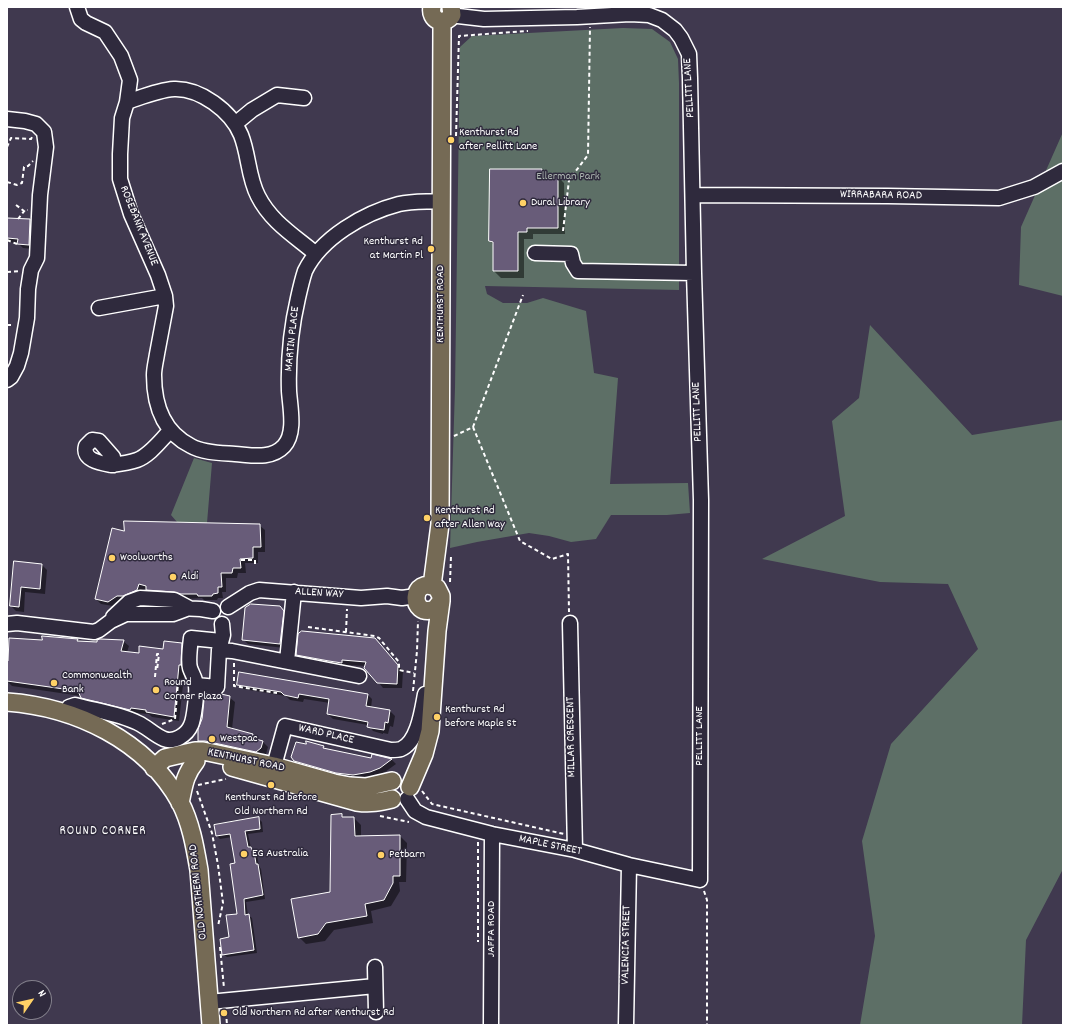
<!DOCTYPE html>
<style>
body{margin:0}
#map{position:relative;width:1070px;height:1032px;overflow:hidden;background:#40394f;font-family:Dekko,sans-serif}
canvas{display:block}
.frame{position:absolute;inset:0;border:8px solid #fff;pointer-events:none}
.north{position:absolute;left:12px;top:980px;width:40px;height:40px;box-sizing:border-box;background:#2f2a3d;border:1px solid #827f8b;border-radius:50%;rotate:56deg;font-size:11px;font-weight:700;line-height:16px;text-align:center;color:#fff}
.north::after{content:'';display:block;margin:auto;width:14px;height:18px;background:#ffd166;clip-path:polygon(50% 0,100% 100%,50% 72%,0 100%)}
</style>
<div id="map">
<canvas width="1070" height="1032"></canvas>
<div class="frame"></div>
<div class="north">N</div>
</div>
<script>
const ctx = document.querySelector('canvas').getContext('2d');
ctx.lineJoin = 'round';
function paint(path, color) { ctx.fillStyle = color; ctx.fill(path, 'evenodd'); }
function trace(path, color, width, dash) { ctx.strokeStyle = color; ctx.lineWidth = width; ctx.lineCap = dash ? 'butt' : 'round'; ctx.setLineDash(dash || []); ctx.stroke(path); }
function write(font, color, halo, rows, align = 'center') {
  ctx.font = font + ' Dekko,sans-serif'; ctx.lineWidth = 3; ctx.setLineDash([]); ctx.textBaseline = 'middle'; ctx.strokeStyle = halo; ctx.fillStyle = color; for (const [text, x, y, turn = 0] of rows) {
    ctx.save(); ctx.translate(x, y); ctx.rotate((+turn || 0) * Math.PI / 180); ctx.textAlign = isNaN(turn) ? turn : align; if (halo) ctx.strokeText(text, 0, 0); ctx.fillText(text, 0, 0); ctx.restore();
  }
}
paint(new Path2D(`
 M 623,28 L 652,29 L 670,42 L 678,59 L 679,83 L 679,290 L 485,286 L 487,294 L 503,303 L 527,303 L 543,298 L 586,311 L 594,373 L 618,378 L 610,484 L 688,483 L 690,513 L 667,515 L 611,515 L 596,539 L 571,542 L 549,536 L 529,533 L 477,542 L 450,548 L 455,388 L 460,47 L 472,36 Z
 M 1063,132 L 1063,296 L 1019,285 L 1021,227 Z
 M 870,325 L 972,435 L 1063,420 L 1063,869 L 1026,940 L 1022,1025 L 860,1025 L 875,936 L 862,841 L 891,744 L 978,649 L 948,584 L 880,582 L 762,559 L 845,516 L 832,421 L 859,398 Z
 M 194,458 L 212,463 L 207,523 L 177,522 L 171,515 Z`), '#5d6f66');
paint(new Path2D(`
 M 542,170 L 547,176 L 557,176 L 564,183 L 565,234 L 533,234 L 533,239 L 524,239 L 524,278 L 501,278 L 494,271 L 494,245 L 490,241 Z
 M 7,218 L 30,220 L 35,224 L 33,249 L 23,248 L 18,243 L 7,242 Z
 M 259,525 L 265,530 L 265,552 L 258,552 L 258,563 L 245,563 L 246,573 L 238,573 L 237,578 L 226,578 L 226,592 L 222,592 L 223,598 L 218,598 L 217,600 L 204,600 L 202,598 L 187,599 L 180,596 L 152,595 L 147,590 L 144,589 L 142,595 L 122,601 L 113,606 L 101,604 L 96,599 L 125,532 Z
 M 15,562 L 42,565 L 47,570 L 45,594 L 25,592 L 24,612 L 16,611 L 11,606 Z
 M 279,607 L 288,617 L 285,648 L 248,644 L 243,639 Z
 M 77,640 L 80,642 L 98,643 L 123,641 L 129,646 L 127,652 L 140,654 L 164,650 L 181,644 L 187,649 L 179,721 L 152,717 L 149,714 L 136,713 L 135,715 L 86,701 L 81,696 L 12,686 L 7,681 L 7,674 L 43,641 Z
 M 380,645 L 403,671 L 402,688 L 383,688 L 366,666 L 347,665 L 346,667 L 302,660 L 297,655 Z
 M 238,684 L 367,694 L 372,699 L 371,708 L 390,711 L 395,716 L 393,727 L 390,726 L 388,734 L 383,733 L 383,734 L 373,731 L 368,725 L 333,719 L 328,714 L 330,703 L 304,699 L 303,702 L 290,700 L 286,696 L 243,689 Z
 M 229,697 L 235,702 L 232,729 L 252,735 L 258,741 L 263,742 L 268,747 L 266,754 L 262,757 L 204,746 L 199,741 Z
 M 323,747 L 326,750 L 372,759 L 372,756 L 392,760 L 396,764 L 385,772 L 375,777 L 359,780 L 342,778 L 301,766 L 295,761 Z
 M 342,815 L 344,818 L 354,818 L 361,825 L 361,837 L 400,836 L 407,843 L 406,882 L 399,882 L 400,891 L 391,906 L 371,911 L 373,923 L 334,930 L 325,941 L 306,944 L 299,937 L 331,893 Z
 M 258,818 L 262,822 L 263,832 L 248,834 L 251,848 L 257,855 L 259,866 L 261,869 L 265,899 L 246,902 L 248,915 L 252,918 L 257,953 L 227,957 L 223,954 L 238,915 L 236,864 L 232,837 L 220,839 L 217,836 Z`), '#0007');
const building = new Path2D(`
 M 490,169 L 542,169 L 542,175 L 558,175 L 558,228 L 527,228 L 527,232 L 518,232 L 518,271 L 493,271 L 493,242 L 489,241 Z
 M 7,218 L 30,219 L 29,245 L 17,244 L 18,239 L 7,238 Z
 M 124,521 L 260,524 L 261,547 L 253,547 L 253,558 L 240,559 L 241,568 L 233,568 L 232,573 L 221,573 L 222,587 L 218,587 L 218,593 L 213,594 L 212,596 L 198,596 L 197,594 L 181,594 L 174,592 L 146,590 L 146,586 L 139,584 L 137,590 L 123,596 L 117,596 L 108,602 L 95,599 L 112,528 L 124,531 Z
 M 14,561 L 42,564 L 40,589 L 21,587 L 19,607 L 10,606 Z
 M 251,604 L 280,606 L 284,611 L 280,644 L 242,640 L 245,608 Z
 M 302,631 L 375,638 L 398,665 L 397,684 L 377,683 L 364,668 L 366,662 L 342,660 L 342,663 L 329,661 L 296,655 L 298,634 Z
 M 42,636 L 78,639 L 77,641 L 97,642 L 97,640 L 100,639 L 124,640 L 121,651 L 139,653 L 139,646 L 163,649 L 164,641 L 182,643 L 181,665 L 179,665 L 174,717 L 146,712 L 146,710 L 131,708 L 130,710 L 81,698 L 78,691 L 7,681 L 7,661 L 8,661 L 9,638 L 42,640 Z
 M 239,672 L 368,694 L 366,706 L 390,710 L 388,723 L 385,722 L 384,730 L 371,728 L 367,727 L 368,722 L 327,714 L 329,699 L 299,694 L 298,698 L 284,695 L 281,692 L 237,685 Z
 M 205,694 L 216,695 L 221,694 L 230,696 L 227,727 L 253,734 L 252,738 L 263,741 L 261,748 L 256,752 L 205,741 L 198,741 L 198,729 L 202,719 Z
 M 306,741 L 324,746 L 323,748 L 371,758 L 372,754 L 392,759 L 380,768 L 370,772 L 353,775 L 336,773 L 294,761 L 291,757 L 296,742 L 306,744 Z
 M 342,814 L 342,817 L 354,817 L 355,836 L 400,835 L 400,876 L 393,876 L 393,883 L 384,900 L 365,904 L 367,916 L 326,923 L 318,934 L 298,938 L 291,899 L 330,892 L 331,815 Z
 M 259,817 L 260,829 L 245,831 L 248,847 L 251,847 L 252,851 L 254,851 L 256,864 L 258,864 L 263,895 L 244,899 L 245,915 L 249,914 L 254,950 L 222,955 L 220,939 L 229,937 L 226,915 L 237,914 L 230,864 L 235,863 L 230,834 L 216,836 L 214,825 Z`);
paint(building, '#685c79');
trace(building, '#fff', 1);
const minor = new Path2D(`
 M 77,7 L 81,19 L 86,23 L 105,32 L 121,56 L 130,80 L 127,102
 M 7,119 L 25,121 L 36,124 L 44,132 L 46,147 L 40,195 L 37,258 L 31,270 L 28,289 L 27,318 L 21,353 L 17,366 L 11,377 L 7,380
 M 235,124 L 252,110 L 277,95 L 304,98
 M 693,195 L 888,196 L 999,198 L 1034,187 L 1063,171
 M 535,253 L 571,254 L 573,263 L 578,271 L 694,273
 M 316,254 C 295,236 271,222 258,196 C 248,177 249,155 241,135 C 231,111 200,88 174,89 C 158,90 142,97 127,102 L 122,118 L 120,154 L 120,179 L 131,214 L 158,275 L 165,296 L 166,306 C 163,322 160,338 157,354 C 156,361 154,368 154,375 C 154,405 163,432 191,446 C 203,453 222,453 235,454 C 251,455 271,460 284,446 C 296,433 290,407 289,391 C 288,360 291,328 298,298 C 300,289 302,280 305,271 C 321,238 364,213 399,204 C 412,201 427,202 441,201
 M 99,308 L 165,296
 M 114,465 L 113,457 L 99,441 L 92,440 L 86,446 C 82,460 100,463 111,465 C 120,464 129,463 137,460 C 150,455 160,441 170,431
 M 228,607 L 250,593 L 259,590 L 361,598 L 387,596 L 402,598 L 416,596
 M 179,608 L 201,609 L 213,611
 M 113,617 L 129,602 L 140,598 L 174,600 L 189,608
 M 570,623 L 575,850
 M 7,624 L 17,623 L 94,632 L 99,630 L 111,621 L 126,614 L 173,614 L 189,608
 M 219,650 L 232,651 L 359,676
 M 287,661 L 294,592
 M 196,685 L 217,687 L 219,650 L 223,635 L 222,624
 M 66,713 L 69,707 L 75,705 L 79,706 C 98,711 120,714 138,723 C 147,727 154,735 164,739 C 174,743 187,735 191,725 C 194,719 197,693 196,686 C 196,679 192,674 190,668 C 188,661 190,646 191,638 L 221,641
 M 274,766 L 285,726 L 391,750 C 394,750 398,750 401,749 C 418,742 422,710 425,694
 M 407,799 L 415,811 L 426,817 L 492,834 L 575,850 L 629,865 L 700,880 L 701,500 L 694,273 L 690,78 L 689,54 L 681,38 L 675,30 L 662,20 L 649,15 L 630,14 L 577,17 L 484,19 L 458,16 L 452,12
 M 375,967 L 376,1012
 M 209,1002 L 375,986
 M 491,1025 L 492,834
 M 626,1025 L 629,865`);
const major = new Path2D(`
 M 432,7 C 429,20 444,27 452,15 L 451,7
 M 432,586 L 440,524 L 442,22
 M 7,702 C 75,707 146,740 180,802 C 191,823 195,847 199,870 L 211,1025
 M 232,767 L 357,802 C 370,804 380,802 392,799
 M 154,768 L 165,758 L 195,751 L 203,751 L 274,766 L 334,783 L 350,786 L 366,787 L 392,781
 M 410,787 L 424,754 L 430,731 L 437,631 L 441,601 L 441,596 L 437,588 C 411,574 408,619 435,609 L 441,601
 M 180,803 C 184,785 184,776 196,761`);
trace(minor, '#fff', 17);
trace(major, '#fff', 20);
trace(new Path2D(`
 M 456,136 L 459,36 L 528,31
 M 7,147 L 11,138 L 31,139 L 32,137
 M 7,182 L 17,185 L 22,183 L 24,167 L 28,166 L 33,161
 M 16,205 L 24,211
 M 18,219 L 25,210 L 28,210
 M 563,231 L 569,180 L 588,155 L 590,27
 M 7,240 L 17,244
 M 7,272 L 20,271
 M 7,325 L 14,325
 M 473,427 L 520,541 L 552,559 L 568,554 L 569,612
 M 454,436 L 473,427 L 523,295
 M 241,560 L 255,560 L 255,564
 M 450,582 L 451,556
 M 308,627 L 375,636 L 379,638 L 399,662 L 399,670 L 414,673
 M 346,632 L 347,609
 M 234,663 L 234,686 L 277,693
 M 155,677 L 157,654 L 159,654 L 157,670
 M 413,691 L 417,651 L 418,621
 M 162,724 L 175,719 L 178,683 L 184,684
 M 198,785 L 226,779
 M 197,791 L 212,833 L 218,865 L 223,903 L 218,926
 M 422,791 L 432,804 L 564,834
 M 380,816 L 409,822
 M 478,842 L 478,942
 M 704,891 L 707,900 L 707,1025
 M 220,947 L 224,988
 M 226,1012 L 227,1025`), '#fff', 2, [4, 3]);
trace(minor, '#2f2a3d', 14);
trace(major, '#756a55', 17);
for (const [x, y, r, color] of [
 [451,140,4,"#ffd166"],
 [523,203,4,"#ffd166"],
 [431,249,4,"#ffd166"],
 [427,518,4,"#ffd166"],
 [112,558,4,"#ffd166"],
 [173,577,4,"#ffd166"],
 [54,683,4,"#ffd166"],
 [156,690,4,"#ffd166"],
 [437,717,4,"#ffd166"],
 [212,739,4,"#ffd166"],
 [271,785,4,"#ffd166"],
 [244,854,4,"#ffd166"],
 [381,855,4,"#ffd166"],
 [224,1013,4,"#ffd166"]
]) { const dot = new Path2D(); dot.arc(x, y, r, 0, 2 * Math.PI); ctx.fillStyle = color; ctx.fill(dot); trace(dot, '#2f2a3d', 1.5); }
write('12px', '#fff', '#2f2a3d', [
 ["PELLITT LANE",690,88,-93],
 ["WIRRABARA ROAD",881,196,1],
 ["ROSEBANK AVENUE",138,226,68],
 ["KENTHURST ROAD",441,304,-90],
 ["MARTIN PLACE",293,339,-84],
 ["PELLITT LANE",698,412,-92],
 ["ALLEN WAY",319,594,4],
 ["WARD PLACE",326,735,13],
 ["PELLITT LANE",700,736,-90],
 ["MILLAR CRESCENT",572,737,-91],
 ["KENTHURST ROAD",246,761,12],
 ["MAPLE STREET",550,846,12],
 ["OLD NORTHERN ROAD",199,892,-96],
 ["JAFFA ROAD",492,929,-90],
 ["VALENCIA STREET",627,945,-89]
]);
write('12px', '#fff', '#2f2a3d', [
 ["Kenthurst Rd",459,133],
 ["after Pellitt Lane",459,147],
 ["Dural Library",531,203],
 ["Kenthurst Rd",423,242,"right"],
 ["at Martin Pl",423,256,"right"],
 ["Kenthurst Rd",435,511],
 ["after Allen Way",435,525],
 ["Woolworths",120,558],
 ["Aldi",181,577],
 ["Commonwealth",62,676],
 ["Bank",62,690],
 ["Round",164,683],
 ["Corner Plaza",164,697],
 ["Kenthurst Rd",445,710],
 ["before Maple St",445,724],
 ["Westpac",220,739],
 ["Kenthurst Rd before",271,798,"center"],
 ["Old Northern Rd",271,812,"center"],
 ["EG Australia",252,854],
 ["Petbarn",389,855],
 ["Old Northern Rd after Kenthurst Rd",232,1013]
], 'left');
write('12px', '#aeb7b2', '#2f2a3d', [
 ["Ellerman Park",568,177]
]);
ctx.letterSpacing = '1px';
write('13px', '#fff', '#2f2a3d', [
 ["ROUND CORNER",103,832]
]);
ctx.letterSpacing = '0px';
</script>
